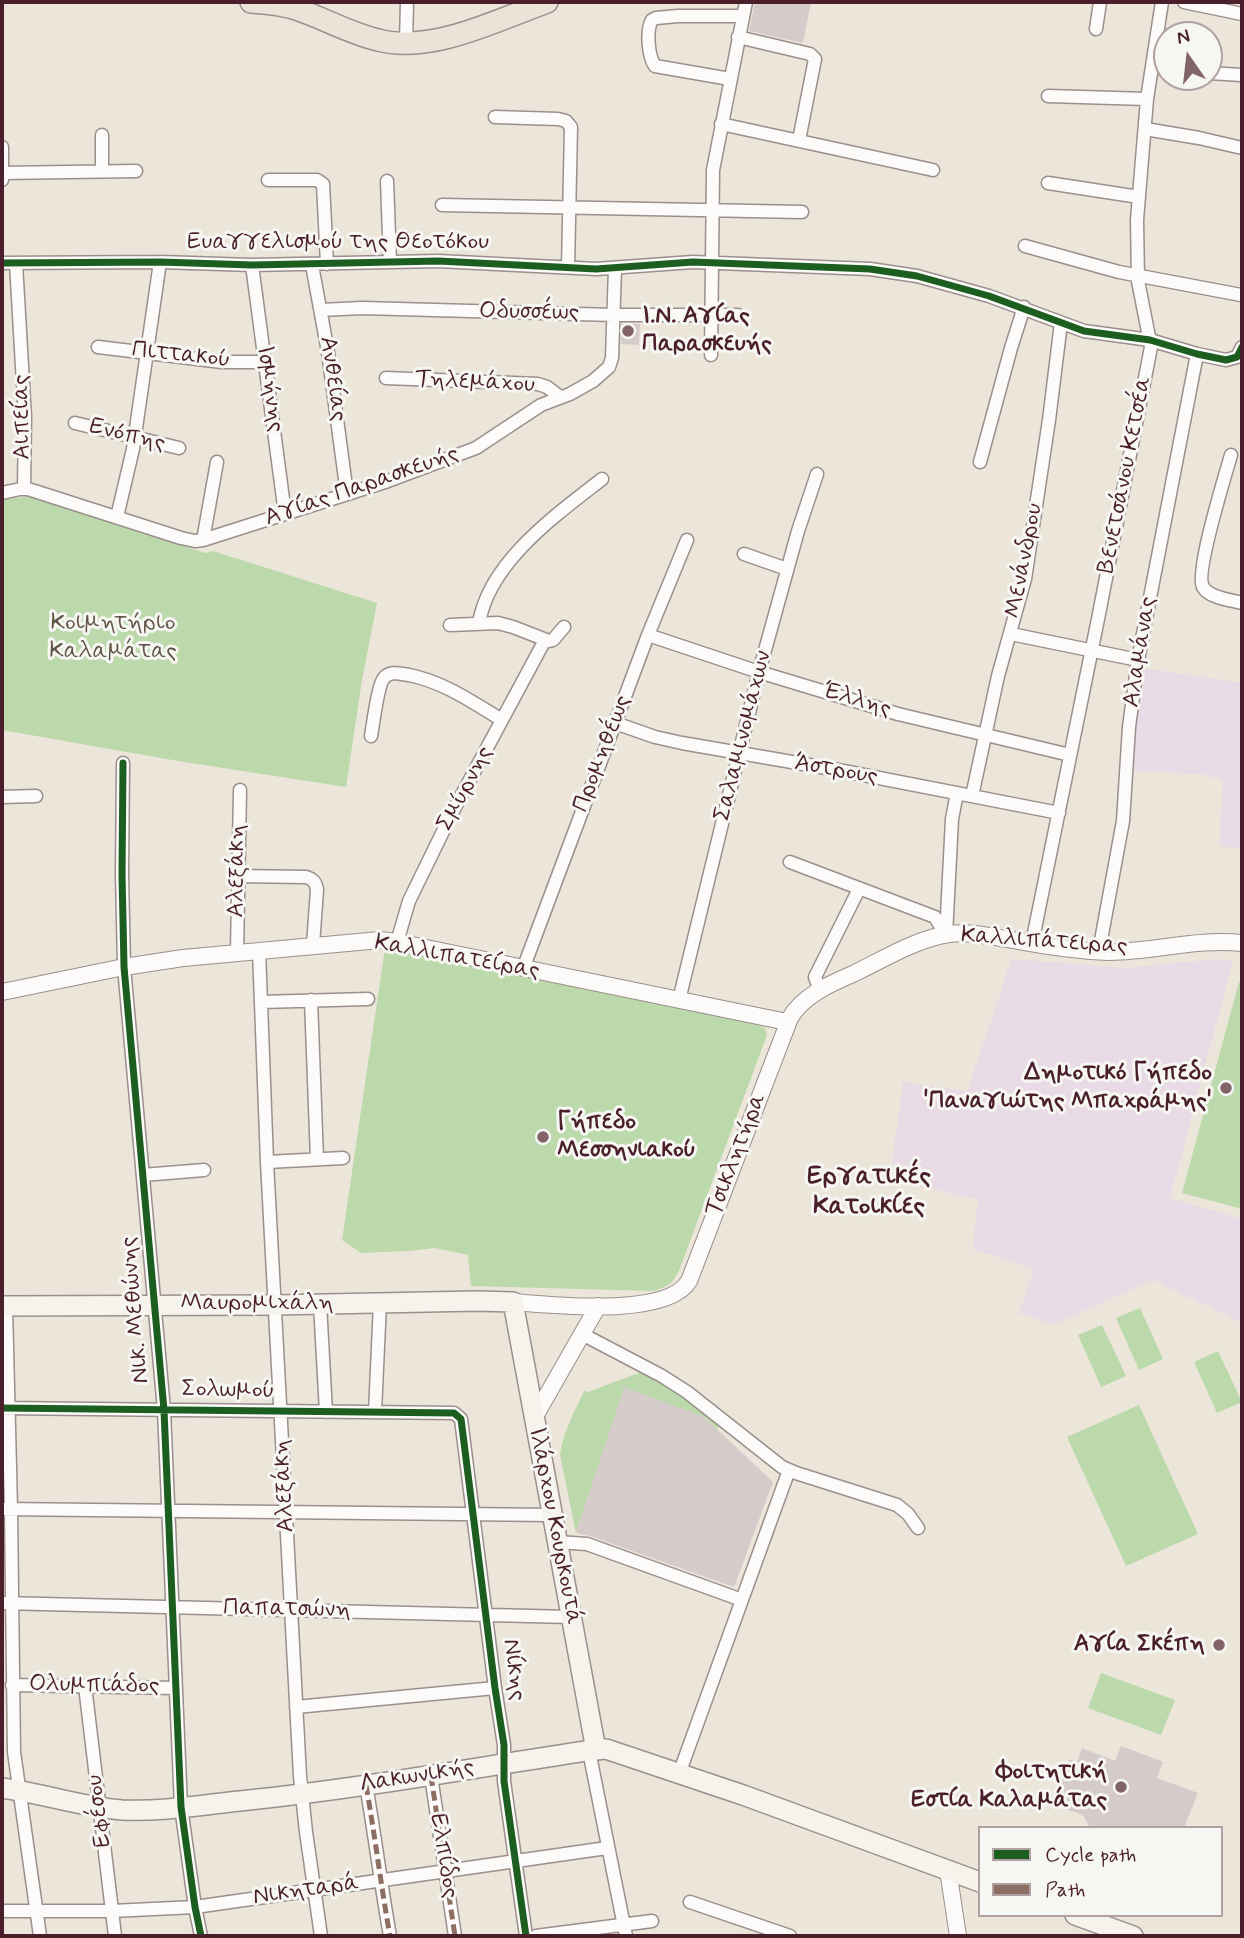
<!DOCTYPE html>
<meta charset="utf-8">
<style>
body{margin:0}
#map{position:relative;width:1244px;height:1938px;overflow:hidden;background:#ebe5da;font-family:Mynerve,sans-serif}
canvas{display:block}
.frame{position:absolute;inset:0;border:4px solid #4a1f2b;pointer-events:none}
.legend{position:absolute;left:978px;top:1826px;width:245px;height:91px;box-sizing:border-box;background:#f6f6f2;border:2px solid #b1a0a2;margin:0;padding:9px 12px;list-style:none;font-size:21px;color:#4a1f2b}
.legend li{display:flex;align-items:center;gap:14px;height:35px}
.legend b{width:35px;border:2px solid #b1a0a2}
.north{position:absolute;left:1153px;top:21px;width:70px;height:70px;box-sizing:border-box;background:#f6f6f2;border:2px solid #b1a0a2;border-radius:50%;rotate:346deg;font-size:19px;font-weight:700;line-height:28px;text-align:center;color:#4a1f2b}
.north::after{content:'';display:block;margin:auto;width:24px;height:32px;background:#826468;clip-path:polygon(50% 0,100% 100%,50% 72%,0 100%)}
</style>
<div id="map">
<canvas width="1244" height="1938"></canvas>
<div class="frame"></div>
<ul class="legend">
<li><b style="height:9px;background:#1b5e20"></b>Cycle path</li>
<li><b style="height:9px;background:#8d6e63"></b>Path</li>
</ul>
<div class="north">N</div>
</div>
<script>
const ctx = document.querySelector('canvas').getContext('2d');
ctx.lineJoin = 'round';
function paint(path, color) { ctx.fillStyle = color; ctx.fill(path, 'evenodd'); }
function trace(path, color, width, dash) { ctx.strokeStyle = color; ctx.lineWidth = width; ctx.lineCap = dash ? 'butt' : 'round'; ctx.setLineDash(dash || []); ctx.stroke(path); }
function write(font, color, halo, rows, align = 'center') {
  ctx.font = font + ' Mynerve,sans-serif'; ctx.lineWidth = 6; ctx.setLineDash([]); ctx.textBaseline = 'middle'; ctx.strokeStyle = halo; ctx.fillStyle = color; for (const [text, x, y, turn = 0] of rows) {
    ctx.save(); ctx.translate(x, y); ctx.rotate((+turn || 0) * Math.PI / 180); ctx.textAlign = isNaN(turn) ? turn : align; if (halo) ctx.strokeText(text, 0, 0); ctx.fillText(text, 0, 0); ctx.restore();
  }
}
paint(new Path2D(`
 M 1143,668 L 1242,683 L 1242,849 L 1219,846 L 1223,781 L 1202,774 L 1132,771 L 1137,708 Z
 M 1011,959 L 1127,968 L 1215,959 L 1233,960 L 1170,1198 L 1242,1219 L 1242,1323 L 1153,1280 L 1053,1325 L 1019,1313 L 1034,1269 L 973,1249 L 978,1200 L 890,1179 L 903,1082 L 967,1091 L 998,1001 Z`), '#e9dbe5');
paint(new Path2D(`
 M 31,496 L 205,553 L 213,551 L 377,603 L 362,680 L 346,787 L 178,761 L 2,730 L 2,500 Z
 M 385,948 L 756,1023 L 765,1028 L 767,1035 L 680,1268 C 674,1282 668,1288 652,1291 L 471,1286 L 468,1255 L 435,1248 L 408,1251 L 361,1253 L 342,1240 Z
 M 1239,982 L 1242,982 L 1242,1209 L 1182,1193 Z
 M 1140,1308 L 1163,1359 L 1139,1370 L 1116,1318 Z
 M 1102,1325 L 1126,1376 L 1101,1387 L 1078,1335 Z
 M 1218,1351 L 1242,1402 L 1217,1413 L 1194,1362 Z
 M 641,1372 C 670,1384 697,1405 719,1427 L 717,1429 L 704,1417 L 624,1388 L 576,1533 L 560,1455 C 563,1432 575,1411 584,1391 L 588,1392 Z
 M 1139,1405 L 1198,1534 L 1126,1566 L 1067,1437 Z
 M 1101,1673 L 1175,1700 L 1161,1735 L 1088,1708 Z`), '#bcd9ab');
paint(new Path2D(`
 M 755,2 L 811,2 L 803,43 L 749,31 Z
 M 622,324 L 640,324 L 639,345 L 621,344 Z
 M 624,1387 L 704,1417 L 773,1482 L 734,1587 L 590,1536 L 576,1533 Z
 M 1121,1746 L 1163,1762 L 1157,1778 L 1198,1793 L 1184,1828 L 1090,1828 L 1083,1815 L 1066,1809 L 1068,1804 L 1060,1801 L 1065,1788 L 1059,1786 L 1069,1759 L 1077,1762 L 1082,1748 L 1115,1761 Z`), '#d6cbcb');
const minor = new Path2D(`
 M 1184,2 L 1242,14
 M 1096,29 L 1100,2
 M 738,37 L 810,54 L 815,59 L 799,140
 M 406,44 L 407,2
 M 1209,73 L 1242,75
 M 730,79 L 655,66 C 648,56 646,30 652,20 L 656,18 L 678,16 L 742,16
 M 1048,96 L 1147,99
 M 495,117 L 558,119 L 566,121 L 571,127 L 568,267
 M 721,124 L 933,170
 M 1145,129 L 1199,138 L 1242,148
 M 102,135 L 102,171
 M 2,147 L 2,180
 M 2,173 L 136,171
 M 268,180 L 317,180 L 323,184 L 327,264
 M 387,181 L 390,262
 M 1048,183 L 1139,197
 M 442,205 L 802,212
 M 1025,246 L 1119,272 L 1241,295
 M 2,263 L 160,262 L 252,265 L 438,261 L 596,269 L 693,262 L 870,269 L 917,276 L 989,296 L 1084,331 L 1150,340 L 1197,354 L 1226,360 L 1237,357 L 1242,347
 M 16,263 L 25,418 L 24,488
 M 252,265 L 285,514
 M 312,265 L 328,352 L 347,494
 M 321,310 L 362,308 L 614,315 L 738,315
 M 98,347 L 222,362 L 265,362
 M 711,355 L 713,170 L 746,2
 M 386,378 L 538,384 L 547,387 L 560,397
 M 75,423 L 179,448
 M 1231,455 C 1225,476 1195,573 1203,587 C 1209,598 1231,600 1242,603
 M 980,462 L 1011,348 L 1024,307
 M 2,493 L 20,489 L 28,489 L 181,538 L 195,541 L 203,540 L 388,481 L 476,448 L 541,405 L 570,394 L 593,381 L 609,367 L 612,358 L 615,268
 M 117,517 L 133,449 L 160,262
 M 203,540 L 217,462
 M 744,554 L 787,569
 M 479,623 C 489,562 556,515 602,479
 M 450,625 L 498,623 L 513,627 L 549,641 L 553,640 L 564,627
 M 1011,634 L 1138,660
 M 648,635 L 759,672 L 898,714 L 1070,755
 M 615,723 L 655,737 L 682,743 L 838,770 L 1059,813
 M 371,736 C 373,725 378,684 384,678 C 390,670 401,674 409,675 C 444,682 472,702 502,720
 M 123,763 L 122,874 L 124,967 L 164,1410 L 181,1807 L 195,1907 L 201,1936
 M 972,796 L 998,676 L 1025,579 L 1049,420 L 1061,323
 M 2,797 L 36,796
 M 790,862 L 935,917 L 946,935
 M 238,876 L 306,877 C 313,879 316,882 317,890 L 313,945
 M 946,935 L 952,819 L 957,793
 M 397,942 L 409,901 L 452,813 L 545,640
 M 1032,943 L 1098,619 L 1151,347 L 1138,281 L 1137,220 L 1147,99 L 1162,2
 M 259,950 L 267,1162 L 300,1776 L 306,1832 L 321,1936
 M 1099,951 L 1123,821 L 1129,727 L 1138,660 L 1197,354
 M 237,952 L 240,790
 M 523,969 L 648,635 L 687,540
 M 820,991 L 815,977 L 859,889
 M 311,1000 L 317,1159
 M 679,1000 L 759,672 L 798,531 L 817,474
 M 261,1002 L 368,999
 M 267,1162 L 343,1158
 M 143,1175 L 204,1170
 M 320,1304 L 326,1412
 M 6,1306 L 11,1509 L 14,1752 L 40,1936
 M 582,1334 L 662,1376 L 687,1392 L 782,1467 L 796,1473 L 897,1505 L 908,1514 L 918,1528
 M 2,1408 L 454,1413 L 461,1419 L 495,1688 L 504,1745 L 504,1781 L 526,1936
 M 375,1412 L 380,1303
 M 2,1509 L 552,1515
 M 557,1542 L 587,1544 L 742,1600
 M 2,1603 L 571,1617
 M 12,1685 L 176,1688
 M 85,1686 L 115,1936
 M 296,1707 L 495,1688
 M 589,1751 L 626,1936
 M 679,1774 L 789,1470
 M 431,1776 L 455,1936
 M 366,1785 C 375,1836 381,1886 390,1936
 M 690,1902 L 790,1936
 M 2,1911 L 112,1911 L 195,1907 L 607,1848
 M 536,1936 L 652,1921`);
const tertiary = new Path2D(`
 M 2,992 L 124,967 L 183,958 L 380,940 L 397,942 L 787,1022
 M 513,1302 C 552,1305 667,1318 689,1281 L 790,1018 C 803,995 832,983 855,973 C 884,959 916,939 949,934 C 971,931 991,937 1013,940 C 1044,946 1077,951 1109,952 C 1154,952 1197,938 1242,943
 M 534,1418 L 598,1306
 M 948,1870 L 958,1936`);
const secondary = new Path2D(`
 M 2,1306 L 275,1305 L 477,1301 L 513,1302 L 596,1750
 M 2,1788 C 42,1793 81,1807 122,1810 C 164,1812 207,1804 249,1800 C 362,1788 473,1768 586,1751 L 606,1749 L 743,1795 L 980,1882
 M 1075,1915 L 1133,1936`);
const primary = new Path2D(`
 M 251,2 C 265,3 279,4 293,8 C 322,17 348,33 378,40 C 431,54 497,20 547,2`);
trace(minor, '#9a8f8c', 15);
trace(tertiary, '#9a8f8c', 18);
trace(secondary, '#9a8f8c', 22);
trace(primary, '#9a8f8c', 24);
trace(minor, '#fcfbf9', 12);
trace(tertiary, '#fcfbf9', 16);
trace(secondary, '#f6f2ec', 19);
trace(primary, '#ece3d8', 21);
trace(new Path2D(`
 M 431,1776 L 455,1936
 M 366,1785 C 375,1836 381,1886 390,1936`), '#8d6e63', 5, [10, 5]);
trace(new Path2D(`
 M 2,263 L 160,262 L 252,265 L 438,261 L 596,269 L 693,262 L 870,269 L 917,276 L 989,296 L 1084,331 L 1150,340 L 1197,354 L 1226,360 L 1237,357 L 1242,347
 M 123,763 L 122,874 L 124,967 L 164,1410 L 181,1807 L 195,1907 L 201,1936
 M 2,1408 L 454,1413 L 461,1419 L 495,1688 L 504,1745 L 504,1781 L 526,1936`), '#1b5e20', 7);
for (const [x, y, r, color] of [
 [628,331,7,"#826468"],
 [1226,1088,7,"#826468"],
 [543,1137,7,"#826468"],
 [1219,1645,7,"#826468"],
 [1121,1787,7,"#826468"]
]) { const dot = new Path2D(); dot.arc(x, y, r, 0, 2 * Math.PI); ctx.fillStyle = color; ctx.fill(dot); trace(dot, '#f6f6f2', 2.5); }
write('24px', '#4a1f2b', '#f6f6f2', [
 ["Ευαγγελισμού της Θεοτόκου",338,243],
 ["Οδυσσέως",529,313,1],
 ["Πιττακού",181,356,6],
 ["Ανθείας",332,379,82],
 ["Τηλεμάχου",475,383,3],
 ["Ισμήνης",269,389,82],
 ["Αιπείας",23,417,-91],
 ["Ενόπης",127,436,14],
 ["Βενετσάνου Κετσέα",1126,475,-79],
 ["Αγίας Παρασκευής",362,487,-19],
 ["Μενάνδρου",1025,561,-79],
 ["Αλαμάνας",1141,652,-81],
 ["Έλλης",857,701,17],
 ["Σαλαμινομάχων",744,736,-76],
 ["Προμηθέως",603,754,-69],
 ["Άστρους",836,771,10],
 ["Σμύρνης",466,789,-62],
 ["Αλεξάκη",238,871,-89],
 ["Καλλιπάτειρας",1044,942,4],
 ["Καλλιπατείρας",457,958,10],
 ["Τσικλητήρα",737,1155,-69],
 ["Μαυρομιχάλη",257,1304],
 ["Νικ. Μεθώνης",136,1310,-95],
 ["Σολωμού",228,1391,1],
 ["Αλεξάκη",285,1486,-93],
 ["Ιλάρχου Κουρκουτά",554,1526,79],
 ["Παπατσώνη",287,1610,1],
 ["Νίκης",513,1670,83],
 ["Ολυμπιάδος",94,1686,1],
 ["Λακωνικής",417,1777,-9],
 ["Εφέσου",100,1811,-97],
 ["Ελπίδος",443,1856,81],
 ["Νικηταρά",306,1891,-8]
]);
write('bold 24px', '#4a1f2b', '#f6f6f2', [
 ["Ι.Ν. Αγίας",642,317,"left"],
 ["Παρασκευής",642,345,"left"],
 ["Δημοτικό Γήπεδο",1212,1074],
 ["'Παναγιώτης Μπαχράμης'",1212,1102],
 ["Γήπεδο",557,1123,"left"],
 ["Μεσσηνιακού",557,1151,"left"],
 ["Αγία Σκέπη",1205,1645],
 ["Φοιτητική",1107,1773],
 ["Εστία Καλαμάτας",1107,1801]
], 'right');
write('24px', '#605446', '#f6f6f2', [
 ["Κοιμητήριο",113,624],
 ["Καλαμάτας",113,652]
]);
write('bold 26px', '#4a1f2b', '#f6f6f2', [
 ["Εργατικές",869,1178],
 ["Κατοικίες",869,1208]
]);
</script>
